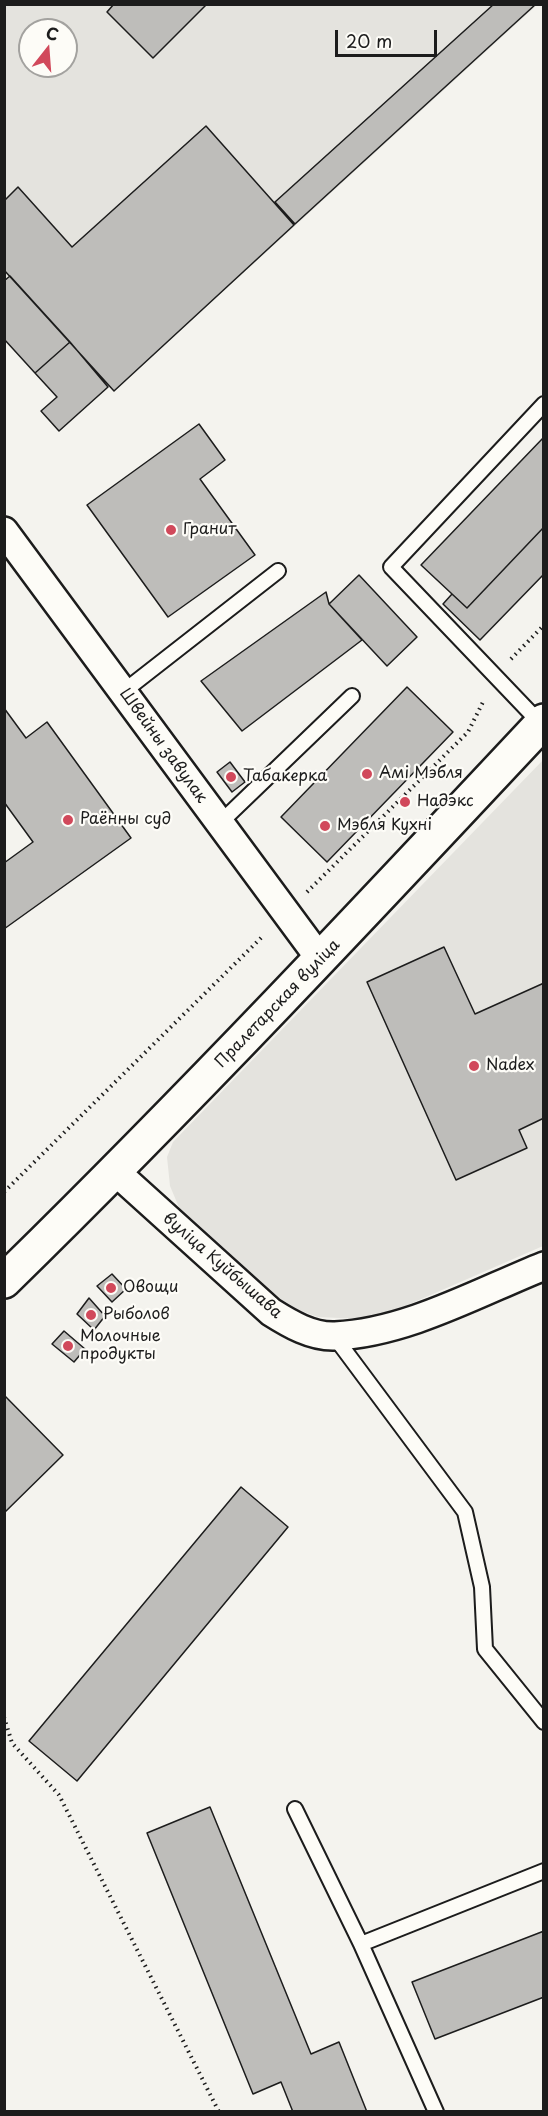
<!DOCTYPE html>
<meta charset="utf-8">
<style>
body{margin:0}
#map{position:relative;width:548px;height:2116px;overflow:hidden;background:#f4f3ee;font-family:"Playpen Sans",sans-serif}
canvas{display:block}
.frame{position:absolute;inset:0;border:6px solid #1c1c1c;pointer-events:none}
.north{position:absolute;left:18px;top:18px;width:60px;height:60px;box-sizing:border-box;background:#fdfcf7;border:2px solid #a3a29f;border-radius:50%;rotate:17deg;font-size:16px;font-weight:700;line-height:24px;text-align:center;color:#1c1c1c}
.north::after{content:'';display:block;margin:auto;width:21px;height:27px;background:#d1495b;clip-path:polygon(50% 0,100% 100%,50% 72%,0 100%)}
.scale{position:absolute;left:335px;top:30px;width:102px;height:27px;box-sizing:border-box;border:3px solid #1c1c1c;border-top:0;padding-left:8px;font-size:18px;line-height:21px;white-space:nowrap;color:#1c1c1c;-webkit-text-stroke:4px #fdfcf7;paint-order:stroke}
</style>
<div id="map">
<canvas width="548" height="2116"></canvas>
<div class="frame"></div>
<div class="north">С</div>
<div class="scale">20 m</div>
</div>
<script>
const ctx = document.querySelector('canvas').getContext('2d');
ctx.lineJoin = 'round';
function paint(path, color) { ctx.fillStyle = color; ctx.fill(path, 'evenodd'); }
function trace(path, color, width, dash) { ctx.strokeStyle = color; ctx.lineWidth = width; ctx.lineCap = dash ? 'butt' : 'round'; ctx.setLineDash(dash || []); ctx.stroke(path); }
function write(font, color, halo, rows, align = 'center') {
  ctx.font = font + ' "Playpen Sans",sans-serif'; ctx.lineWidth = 4.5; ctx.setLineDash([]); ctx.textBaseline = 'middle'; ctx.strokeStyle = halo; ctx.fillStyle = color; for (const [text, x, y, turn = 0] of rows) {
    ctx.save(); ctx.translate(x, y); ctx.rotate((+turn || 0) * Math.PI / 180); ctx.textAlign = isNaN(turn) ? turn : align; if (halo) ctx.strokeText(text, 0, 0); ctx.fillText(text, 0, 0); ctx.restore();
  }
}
paint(new Path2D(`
 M 5,5 L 537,5 L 114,391 L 70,342 L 5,281 ZM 30,30 L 66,30 L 66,66 L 30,66 Z
 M 543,760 L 543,1246 L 403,1307 L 361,1319 L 318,1317 L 281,1304 L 186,1224 L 170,1186 L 167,1157 L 173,1142 Z`), '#e4e3de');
const building = new Path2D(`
 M 114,4 L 207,4 L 153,58 L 107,12 Z
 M 494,4 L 536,4 L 295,224 L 275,202 Z
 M 206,126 L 294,225 L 114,391 L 4,270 L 4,201 L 18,187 L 72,247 Z
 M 10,276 L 70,342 L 35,373 L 4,339 L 4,281 Z
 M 70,342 L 108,387 L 59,431 L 41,411 L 57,397 L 35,373 Z
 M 199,424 L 225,460 L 200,479 L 255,555 L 168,617 L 87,505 Z
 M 544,437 L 544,527 L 467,608 L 421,565 Z
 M 544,527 L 544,574 L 480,640 L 443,604 L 452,594 L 467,608 Z
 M 359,575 L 417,637 L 387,666 L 329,604 Z
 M 326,592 L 329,604 L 362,640 L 242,731 L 201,681 Z
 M 407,687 L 453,732 L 327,862 L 281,817 Z
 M 4,708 L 26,738 L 47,722 L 131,838 L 4,929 L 4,863 L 33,842 L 4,802 Z
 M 230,762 L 245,782 L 232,792 L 217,772 Z
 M 444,947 L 475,1014 L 544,983 L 544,1118 L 519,1130 L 527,1148 L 456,1180 L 367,982 Z
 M 112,1274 L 126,1289 L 112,1302 L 97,1286 Z
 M 89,1298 L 105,1316 L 94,1330 L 77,1314 Z
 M 64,1331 L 85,1349 L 74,1362 L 52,1344 Z
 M 4,1395 L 63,1455 L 4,1513 Z
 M 241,1487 L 288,1527 L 77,1781 L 29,1741 Z
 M 210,1807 L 311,2054 L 339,2042 L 367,2112 L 293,2112 L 281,2082 L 253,2094 L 147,1833 Z
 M 544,1931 L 544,1997 L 435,2039 L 412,1982 Z`);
paint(building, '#bebdba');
trace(building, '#1c1c1c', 1.5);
const service = new Path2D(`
 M 123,692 L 278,571
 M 541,724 L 391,567 L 544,404
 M 220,823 L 352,696
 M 334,1336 L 465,1512 L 482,1587 L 485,1649 L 544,1722
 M 295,1809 L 361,1944 L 436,2112
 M 361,1944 L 544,1871`);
const minor = new Path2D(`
 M 4,531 L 321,960
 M 116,1172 L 271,1312 C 290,1324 312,1337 335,1336 C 406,1333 479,1292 544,1266`);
const secondary = new Path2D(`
 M 4,1281 C 190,1099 367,910 544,721`);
trace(service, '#1c1c1c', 18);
trace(minor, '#1c1c1c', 32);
trace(secondary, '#1c1c1c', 38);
trace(new Path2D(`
 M 511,659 L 544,625
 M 307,892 L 468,732 L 484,700
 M 4,1192 L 264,935
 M 4,1717 L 12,1743 L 59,1795 L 219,2112`), '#1c1c1c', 4, [1.5, 4.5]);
trace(service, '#fdfcf7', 14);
trace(minor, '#fdfcf7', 27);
trace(secondary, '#fdfcf7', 33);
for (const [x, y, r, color] of [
 [171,530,6,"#d1495b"],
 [367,774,6,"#d1495b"],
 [231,777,6,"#d1495b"],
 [405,802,6,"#d1495b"],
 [68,820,6,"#d1495b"],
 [325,826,6,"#d1495b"],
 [474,1066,6,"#d1495b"],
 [111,1288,6,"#d1495b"],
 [91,1315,6,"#d1495b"],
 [68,1346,6,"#d1495b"]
]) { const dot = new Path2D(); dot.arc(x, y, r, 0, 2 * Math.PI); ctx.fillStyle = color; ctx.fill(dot); trace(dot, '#fdfcf7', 2); }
write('16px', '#1c1c1c', '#fdfcf7', [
 ["Гранит",183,530],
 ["Амі Мэбля",379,774],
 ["Табакерка",243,777],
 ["Надэкс",417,802],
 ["Раённы суд",80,820],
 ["Мэбля Кухні",337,826],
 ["Nadex",486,1066],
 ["Овощи",123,1288],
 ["Рыболов",103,1315],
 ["Молочные",80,1337],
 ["продукты",80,1355]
], 'left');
write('16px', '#1c1c1c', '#fdfcf7', [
 ["Швейны завулак",163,746,54],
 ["Пралетарская вуліца",278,1004,-46],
 ["вуліца Куйбышава",222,1266,41]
]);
</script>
